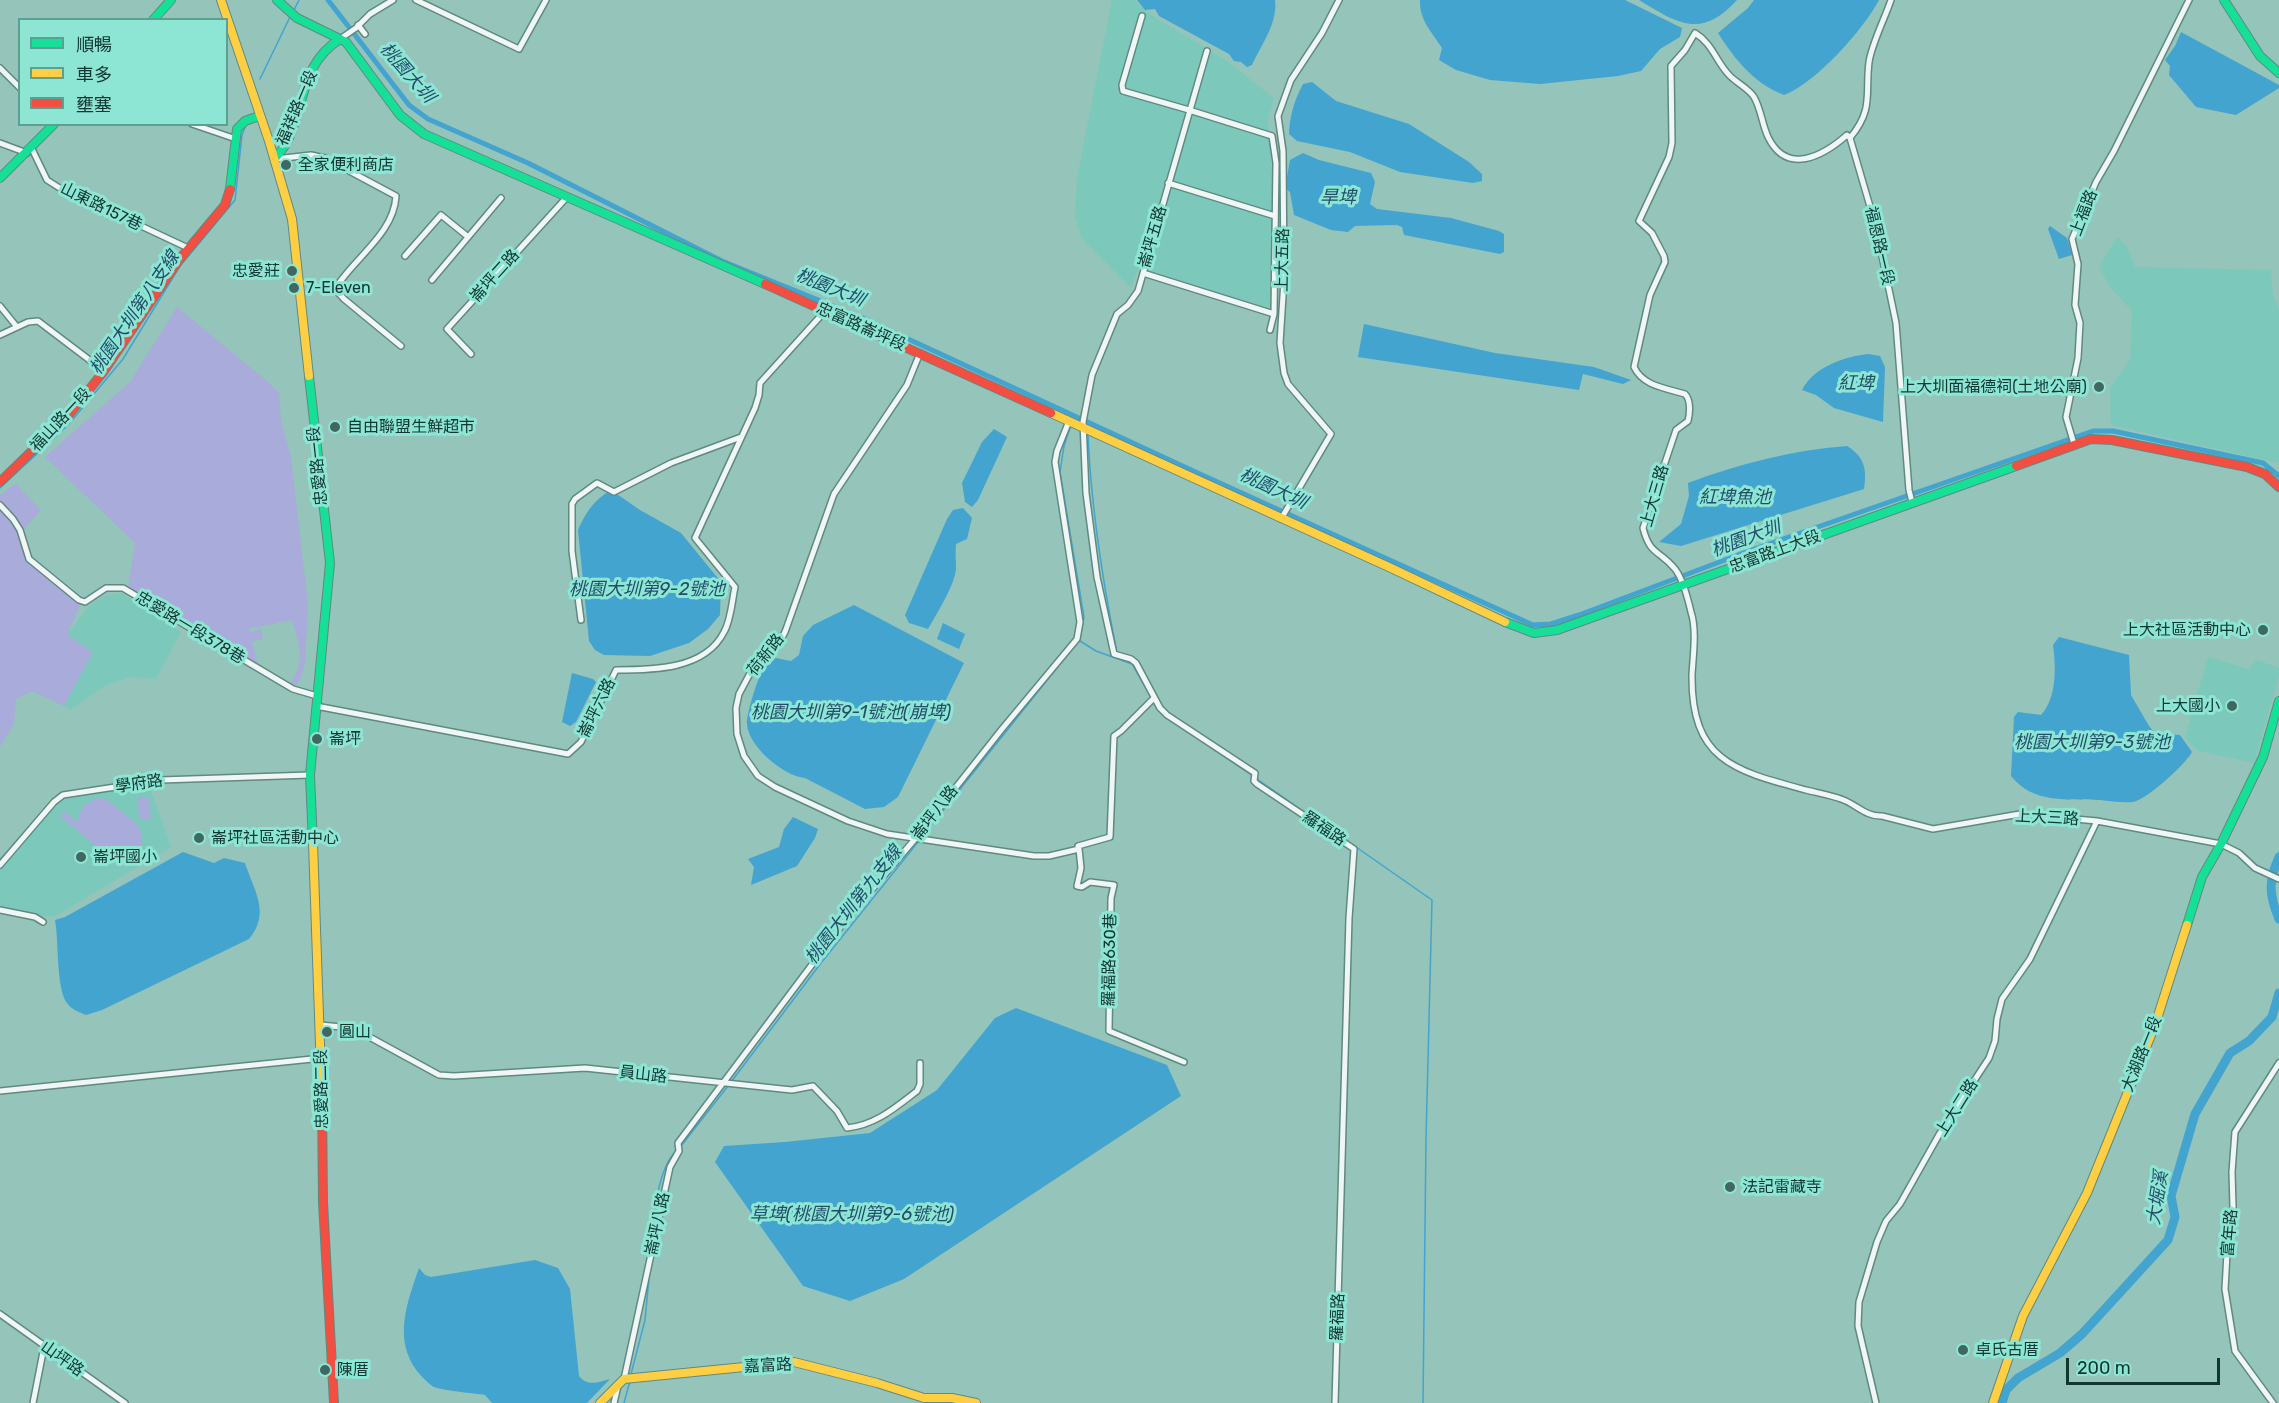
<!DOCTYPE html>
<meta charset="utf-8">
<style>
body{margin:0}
#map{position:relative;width:2279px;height:1403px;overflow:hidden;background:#94c4ba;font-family:Rubik,"Noto Sans TC",sans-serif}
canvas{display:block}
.legend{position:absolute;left:18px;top:18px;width:210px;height:108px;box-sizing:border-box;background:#8de5d4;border:2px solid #5c9f93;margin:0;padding:8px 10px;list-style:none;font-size:18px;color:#123731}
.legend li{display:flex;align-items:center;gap:12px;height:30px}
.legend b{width:30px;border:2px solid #5c9f93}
.scale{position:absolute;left:2066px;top:1358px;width:154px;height:27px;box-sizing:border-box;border:3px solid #123731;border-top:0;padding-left:8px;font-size:18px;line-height:21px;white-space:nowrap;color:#123731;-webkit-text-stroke:4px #8de5d4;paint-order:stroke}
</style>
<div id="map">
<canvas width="2279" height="1403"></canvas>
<ul class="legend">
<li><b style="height:8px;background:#16e098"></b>順暢</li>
<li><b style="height:8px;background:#ffcf43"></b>車多</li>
<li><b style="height:8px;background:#f24e42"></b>壅塞</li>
</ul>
<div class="scale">200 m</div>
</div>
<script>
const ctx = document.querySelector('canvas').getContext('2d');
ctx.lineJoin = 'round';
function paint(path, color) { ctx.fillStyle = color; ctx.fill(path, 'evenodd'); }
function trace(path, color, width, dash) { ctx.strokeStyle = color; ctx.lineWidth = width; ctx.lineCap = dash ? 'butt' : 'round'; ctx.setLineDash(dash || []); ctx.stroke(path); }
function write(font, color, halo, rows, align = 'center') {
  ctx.font = font + ' Rubik,"Noto Sans TC",sans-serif'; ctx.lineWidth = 6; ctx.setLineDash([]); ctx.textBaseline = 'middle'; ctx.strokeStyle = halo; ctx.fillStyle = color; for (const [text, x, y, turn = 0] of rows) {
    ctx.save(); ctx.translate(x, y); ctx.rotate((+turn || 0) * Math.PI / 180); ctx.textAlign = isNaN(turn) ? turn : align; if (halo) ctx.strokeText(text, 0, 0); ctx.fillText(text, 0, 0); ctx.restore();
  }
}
paint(new Path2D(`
 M 1112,0 L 1134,0 L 1151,15 L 1227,61 L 1274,98 L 1268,120 L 1273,188 L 1270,308 L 1138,269 L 1131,288 L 1082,239 L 1075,216 L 1077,178 Z
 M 2117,237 L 2126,245 L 2135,267 L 2271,270 L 2273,296 L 2279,308 L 2279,463 L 2111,425 L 2110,388 L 2130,360 L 2132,311 L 2110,287 L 2099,267 Z
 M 120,593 L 181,632 L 156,679 L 130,677 L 106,685 L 70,710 L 64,706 L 92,652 L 67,635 L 88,607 L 106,595 Z
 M 2208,657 L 2248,669 L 2257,660 L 2279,668 L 2279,676 L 2254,763 L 2198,751 L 2185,737 Z
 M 149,786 L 171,847 L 54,917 L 42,916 L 0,906 L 0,868 L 55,805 L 68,798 Z`), '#7cc9bb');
paint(new Path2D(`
 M 177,307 L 267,381 L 279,393 L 281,421 L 291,457 L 308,604 L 305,662 L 301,678 L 295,686 L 291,683 C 306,658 299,646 292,620 L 248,629 L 251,632 L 261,629 L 263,639 L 252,642 L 258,664 L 128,588 L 135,543 L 45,457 L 130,382 Z
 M 16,484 L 41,510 L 19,535 L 26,559 L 80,605 L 67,635 L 93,652 L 64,706 L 32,691 L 16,699 L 14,724 L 0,747 L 0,495 Z
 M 138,797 L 149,797 L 151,819 L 139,820 Z
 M 98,798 C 108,798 114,806 122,812 C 127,816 136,822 139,828 C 148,843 136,856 123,860 L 125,863 L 121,867 L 60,816 L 64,811 L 77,822 L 83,806 Z`), '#a9abda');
paint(new Path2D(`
 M 1137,0 L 1275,0 C 1278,23 1261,45 1252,65 L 1247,67 L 1241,62 L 1234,61 L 1229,54 L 1159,16 L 1155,9 L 1145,10 Z
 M 1420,0 L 1625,0 L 1682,28 L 1680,37 L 1660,49 L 1641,71 L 1618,76 L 1540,84 L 1490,80 L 1456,70 L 1439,60 L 1442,48 C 1432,32 1419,20 1420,0 Z
 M 1639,0 L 1737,0 C 1701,40 1677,23 1639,0 Z
 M 1754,0 L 1879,0 C 1863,30 1816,83 1784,95 C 1755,84 1735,60 1718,33 L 1748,8 Z
 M 2181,32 L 2279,85 L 2279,88 L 2236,115 L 2196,107 L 2169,75 L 2170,66 L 2165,60 L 2175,46 Z
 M 1312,82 L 1336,101 L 1409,124 L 1469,162 L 1482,174 L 1482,181 L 1473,183 L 1400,172 L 1350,152 L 1297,141 L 1289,134 C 1290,115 1294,101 1303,84 Z
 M 1303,153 L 1319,160 L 1371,173 L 1375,182 L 1370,204 L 1377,209 L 1451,218 L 1499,231 L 1504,234 L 1504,252 L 1500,254 L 1404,235 L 1402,227 L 1397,225 L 1355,226 L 1348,232 L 1331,230 L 1294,215 L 1290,192 L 1285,188 L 1290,160 Z
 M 2050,226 L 2067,238 L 2072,255 L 2059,259 L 2048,229 Z
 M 1364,324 L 1495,353 L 1594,367 L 1631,380 L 1623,384 L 1583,374 L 1579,390 L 1358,357 Z
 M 1869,354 L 1880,356 L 1885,367 L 1883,422 L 1834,408 L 1816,395 L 1802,390 C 1813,367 1846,356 1869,354 Z
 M 994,429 L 1007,437 L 978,500 L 972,507 L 965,502 L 962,483 L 982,442 Z
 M 1847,446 C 1865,457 1867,470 1864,489 L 1681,546 L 1659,542 L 1681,524 L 1689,496 L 1688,483 C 1739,464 1792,450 1847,446 Z
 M 611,490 L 640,510 L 681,533 L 721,582 L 720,615 L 708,629 L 689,643 L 650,656 L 604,655 L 595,650 L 589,641 L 578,530 C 586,512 594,500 611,490 Z
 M 963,508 L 972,518 L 967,539 L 956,544 C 955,553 956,560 956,568 C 956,583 936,615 928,629 L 909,623 L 905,615 L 947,519 L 953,510 Z
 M 854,605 L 964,663 L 898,797 L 884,807 L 865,809 L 805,778 C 783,776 748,746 747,724 C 746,715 759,673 765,666 C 767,663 772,661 776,658 L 791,661 L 799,655 L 803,636 L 813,625 Z
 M 943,623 L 965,634 L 959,649 L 937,639 Z
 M 2059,637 L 2129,655 L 2131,695 L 2149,726 L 2155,733 L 2180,735 L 2192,752 C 2185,765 2146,800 2133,802 C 2123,803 2110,801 2100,800 C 2068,799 2033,804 2011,776 L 2014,717 L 2018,712 L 2041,715 C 2057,698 2056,667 2053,645 Z
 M 572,673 L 593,679 L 596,682 L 576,722 L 570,726 L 562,722 Z
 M 793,817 L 818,829 L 815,838 L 797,866 L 751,885 L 754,867 L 748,859 L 779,847 L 784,829 Z
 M 183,852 L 214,863 L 224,858 L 245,863 C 254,891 271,913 249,939 L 102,1010 L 86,1015 C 79,1012 72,1010 67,1003 C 56,989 59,941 55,920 L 65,917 Z
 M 1016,1008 L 1167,1065 L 1181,1096 L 904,1279 L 850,1301 L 803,1286 L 715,1162 L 724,1146 L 785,1142 L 870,1133 L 937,1090 L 995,1018 Z
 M 535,1260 L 558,1268 L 570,1289 L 579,1376 C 588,1387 598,1382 610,1379 L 587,1403 L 492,1403 L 485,1395 C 473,1393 445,1391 434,1387 C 429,1384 421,1376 417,1371 C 393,1339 407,1303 419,1268 L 425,1275 L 431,1277 Z`), '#43a4d0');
trace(new Path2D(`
 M 294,10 L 299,0
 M 260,79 L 290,17
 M 1074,418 L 1075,416
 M 1088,422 L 1088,425
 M 1070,428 L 1064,446 L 1060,472 L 1084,617 L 1081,633
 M 1088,435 C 1091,508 1102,577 1116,648
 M 0,488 L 68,425 L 123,359 L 180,266 L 235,200 L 242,135 L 245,127
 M 1080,641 L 1096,651 L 1132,664 L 1147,690
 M 1210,747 L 1253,776
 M 1257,779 L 1339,836
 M 921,838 L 1068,654
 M 1356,847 L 1432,900 L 1426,1139 L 1423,1403
 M 731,1082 L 821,963 L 918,842
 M 681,1146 L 728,1086
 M 652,1238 C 654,1213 658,1169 676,1151
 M 631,1374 L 645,1320 L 649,1278
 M 624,1403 L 630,1381`), '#43a4d0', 1.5);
trace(new Path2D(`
 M 328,0 L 409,105 L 428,119 L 528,163 L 722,261 L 865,319 L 1202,475 L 1533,625 L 1551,624 L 1579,615 L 1746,552 L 2093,431 L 2113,431 L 2263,463 L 2279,476`), '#43a4d0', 5);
trace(new Path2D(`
 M 2279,857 C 2268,881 2269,895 2279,919
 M 2002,1403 L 2006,1390 L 2018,1378 L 2060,1353 L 2082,1334 L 2168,1240 L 2175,1217 L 2171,1196 L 2195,1114 L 2230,1053 L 2249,1041 L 2272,1017 L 2279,993`), '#43a4d0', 9);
const street = new Path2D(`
 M 416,0 L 519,49 L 546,0
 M 1891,0 C 1885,18 1872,43 1869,62 C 1865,95 1874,109 1850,138 L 1876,227 L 1896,323 L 1909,490 L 1912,502
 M 1142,16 L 1122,85 L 1123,91 L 1189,110 L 1272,136 L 1276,163 L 1274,314 L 1270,330
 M 358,25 L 365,34
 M 340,39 L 356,28 L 370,14 L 393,0
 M 1207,51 L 1138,291 L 1128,305 L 1117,314 L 1092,375 L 1083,422 L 1086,493 L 1097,577 L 1114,654 L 1131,659 L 1136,663 L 1160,708 L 1167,715 L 1255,773 L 1254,781 L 1257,784 L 1354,849 L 1349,918 L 1335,1403
 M 0,68 L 20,88
 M 192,124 L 236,139
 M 1850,138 L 1847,135 C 1823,156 1787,176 1768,137 C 1762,124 1761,109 1754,97 C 1749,89 1737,83 1730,76 C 1716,62 1713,44 1695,33 L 1685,50 L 1671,66 L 1672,143 L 1669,157 L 1639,221 L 1652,233 L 1664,256 L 1665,262 L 1650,295 L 1634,367 C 1643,386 1665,388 1685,394 C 1691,400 1690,413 1688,421 L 1676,430 L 1643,528 C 1650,556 1660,550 1675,569 C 1683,579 1688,599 1691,612 C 1697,630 1693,656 1692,675 C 1691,761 1735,771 1806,790 C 1818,793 1830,795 1841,799 C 1856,804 1866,817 1882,816 L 1933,829 L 2020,814 L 2043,816 L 2097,821 L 2221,844 L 2239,853 L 2255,868 L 2279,879
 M 0,143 L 27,153
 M 32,149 L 47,180 L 58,187 L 188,248
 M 275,159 L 311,155 L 325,158 L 396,196 C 394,234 353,259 335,289 L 344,299 L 401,346
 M 1168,183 L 1275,216
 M 405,256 L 441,215 L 467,236
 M 1143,273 L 1274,314
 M 432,280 L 501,198
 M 0,306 L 17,327
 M 0,335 L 28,322 L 38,321 L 104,371
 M 920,353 L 907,385 L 834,494 L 785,632 L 780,641 L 754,666 L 739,694 L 736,708 L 737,734 L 744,756 L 758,776 L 775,787 L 848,821 L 887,834 L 1034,856 L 1049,856 L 1079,849 L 1078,846 L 1110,837 L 1114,736 L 1121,731 L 1154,698
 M 471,354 L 447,329 L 567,197
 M 2074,444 L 2066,417 L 2078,358 L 2080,323 L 2075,305 L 2078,264 L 2072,239 L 2096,182 L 2114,151 L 2189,0
 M 0,505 L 13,519 L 20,530 L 29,559 L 79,600 L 85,602 L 106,588 L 123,588 L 293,689 L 317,696
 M 1281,519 L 1331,434 L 1288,384 L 1284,373 L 1280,343 L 1284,280 L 1283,151 L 1278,116 L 1291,80 L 1322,33 L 1339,0
 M 581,620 L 572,551 L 572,504 L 575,499 L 597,483 L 614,492 L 671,463 L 741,437
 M 316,706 L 568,754 L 581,742 L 616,670 C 652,670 705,670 724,632 C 731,620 732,601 735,587 L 695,538 L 755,408 L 759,395 L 760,383 L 826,310
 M 1079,849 L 1081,868 L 1077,886 L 1082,887 L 1090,882 L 1114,885 L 1111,898 L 1109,1031 L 1184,1062
 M 0,865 L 54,802 L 63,795 L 161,780 L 310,775
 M 0,910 L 35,917 L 43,922
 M 320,1025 L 353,1028 L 439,1075 L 454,1076 L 585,1068 L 782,1089 L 792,1090 L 813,1086 L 837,1111 L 847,1128 C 876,1125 896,1107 917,1091 L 920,1084 L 920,1063
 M 0,1091 L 322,1058
 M 0,1314 L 125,1403
 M 624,1379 L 670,1167 L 679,1151 L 678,1143 L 844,922 L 915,839 L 1002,729 L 1077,639 L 1080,622 L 1055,462 L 1057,451 L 1069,421
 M 33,1403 L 44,1347
 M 614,1403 L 618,1386
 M 1876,1403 L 1858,1326 L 1859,1302 L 1877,1242 L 1886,1221 L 1900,1204 L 1940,1133 L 1989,1058 L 1995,1041 L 1997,1019 L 2002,999 L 2030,959 L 2097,821
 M 2273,1403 L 2235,1351 L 2225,1289 L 2227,1253 L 2233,1207 L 2232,1172 L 2235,1132 L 2279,1063`);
const fast = new Path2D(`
 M 277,0 L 297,18 L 346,42 L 400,115 L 424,134 L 765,284
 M 2224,0 L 2260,56 L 2279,73
 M 153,20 L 171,0
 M 275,159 C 278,154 283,149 286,144 C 306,106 299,65 340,39
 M 0,178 L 54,124
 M 230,189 L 237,129 L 245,121 L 259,116
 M 309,376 L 330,563 L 310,775 L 313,843
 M 1505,622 L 1534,633 L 1557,630 L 2016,466
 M 2187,925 L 2202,877 L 2221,844 L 2263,757 L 2279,701`);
const slow = new Path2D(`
 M 221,0 L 269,141 L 292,219 L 309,376
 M 1051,413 L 1391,568 L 1505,622
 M 313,843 L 322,1102
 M 600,1403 L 624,1379 L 794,1362 L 877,1383 L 924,1398 L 952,1398 L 976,1403
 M 1993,1403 L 2023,1316 L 2087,1193 L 2155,1025 L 2187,925`);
const jam = new Path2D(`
 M 765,284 L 1051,413
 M 2016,466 L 2091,439 L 2112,440 L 2247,467 L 2265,474 L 2279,487
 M 0,482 L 68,416 L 104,371 L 179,260 L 225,205 L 230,189
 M 322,1102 L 323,1202 L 334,1403`);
trace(street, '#608981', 8);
trace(fast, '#608981', 10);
trace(slow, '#608981', 10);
trace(jam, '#608981', 10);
trace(street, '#eff6f5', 5);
trace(fast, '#16e098', 8);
trace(slow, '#ffcf43', 8);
trace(jam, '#f24e42', 8);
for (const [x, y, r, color] of [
 [286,165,6,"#406861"],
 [292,271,6,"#406861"],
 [294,288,6,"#406861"],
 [2099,387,6,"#406861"],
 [335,427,6,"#406861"],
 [2263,630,6,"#406861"],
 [2232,706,6,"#406861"],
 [317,739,6,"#406861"],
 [199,838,6,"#406861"],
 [81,857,6,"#406861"],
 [327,1032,6,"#406861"],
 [1730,1187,6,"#406861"],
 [1963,1350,6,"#406861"],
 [325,1370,6,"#406861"]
]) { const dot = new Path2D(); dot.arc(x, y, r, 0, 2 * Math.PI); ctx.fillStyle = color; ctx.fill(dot); trace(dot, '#8de5d4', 2); }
write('16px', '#123731', '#8de5d4', [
 ["福祥路一段",297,108,-67],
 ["山東路157巷",101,207,26],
 ["上福路",2084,213,-69],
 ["崙坪五路",1153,237,-74],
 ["福恩路一段",1879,246,77],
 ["上大五路",1283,260,-89],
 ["崙坪二路",495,276,-48],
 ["忠富路崙坪段",861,327,24],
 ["福山路一段",61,420,-47],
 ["忠愛路一段",318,466,-96],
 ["上大三路",1655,496,-74],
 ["忠富路上大段",1775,552,-20],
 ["忠愛路一段378巷",190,628,31],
 ["荷新路",766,655,-52],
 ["崙坪六路",597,708,-64],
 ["學府路",139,784,-8],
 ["崙坪八路",935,813,-52],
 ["上大三路",2047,818,3],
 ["羅福路",1324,829,34],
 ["羅福路630巷",1110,960,-89],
 ["大湖路一段",2142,1054,-68],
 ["員山路",643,1075,6],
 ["忠愛路二段",322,1089,-91],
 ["上大二路",1957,1108,-58],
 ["崙坪八路",658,1224,-78],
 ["富年路",2230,1233,-85],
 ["羅福路",1338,1317,-88],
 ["山坪路",62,1359,35],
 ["嘉富路",768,1366,-3]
]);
write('16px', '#123731', '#8de5d4', [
 ["全家便利商店",298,165],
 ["忠愛莊",280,271,"right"],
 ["7-Eleven",306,288],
 ["上大圳面福德祠(土地公廟)",2087,387,"right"],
 ["自由聯盟生鮮超市",347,427],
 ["上大社區活動中心",2251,630,"right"],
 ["上大國小",2220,706,"right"],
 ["崙坪",329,739],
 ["崙坪社區活動中心",211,838],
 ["崙坪國小",93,857],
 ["圓山",339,1032],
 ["法記雷藏寺",1742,1187],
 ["卓氏古厝",1975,1350],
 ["陳厝",337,1370]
], 'left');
write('italic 18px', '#234e6b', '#8de5d4', [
 ["桃園大圳",407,73,49],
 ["旱埤",1338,198],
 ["桃園大圳",830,288,22],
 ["桃園大圳第八支線",135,313,-56],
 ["紅埤",1856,384],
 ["桃園大圳",1273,489,25],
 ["紅埤魚池",1735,498],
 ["桃園大圳",1746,539,-20],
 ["桃園大圳第9-2號池",647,590],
 ["桃園大圳第9-1號池(崩埤)",851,713],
 ["桃園大圳第9-3號池",2092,743],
 ["桃園大圳第九支線",854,905,-52],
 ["大堀溪",2158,1198,-81],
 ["草埤(桃園大圳第9-6號池)",852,1215]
]);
</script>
